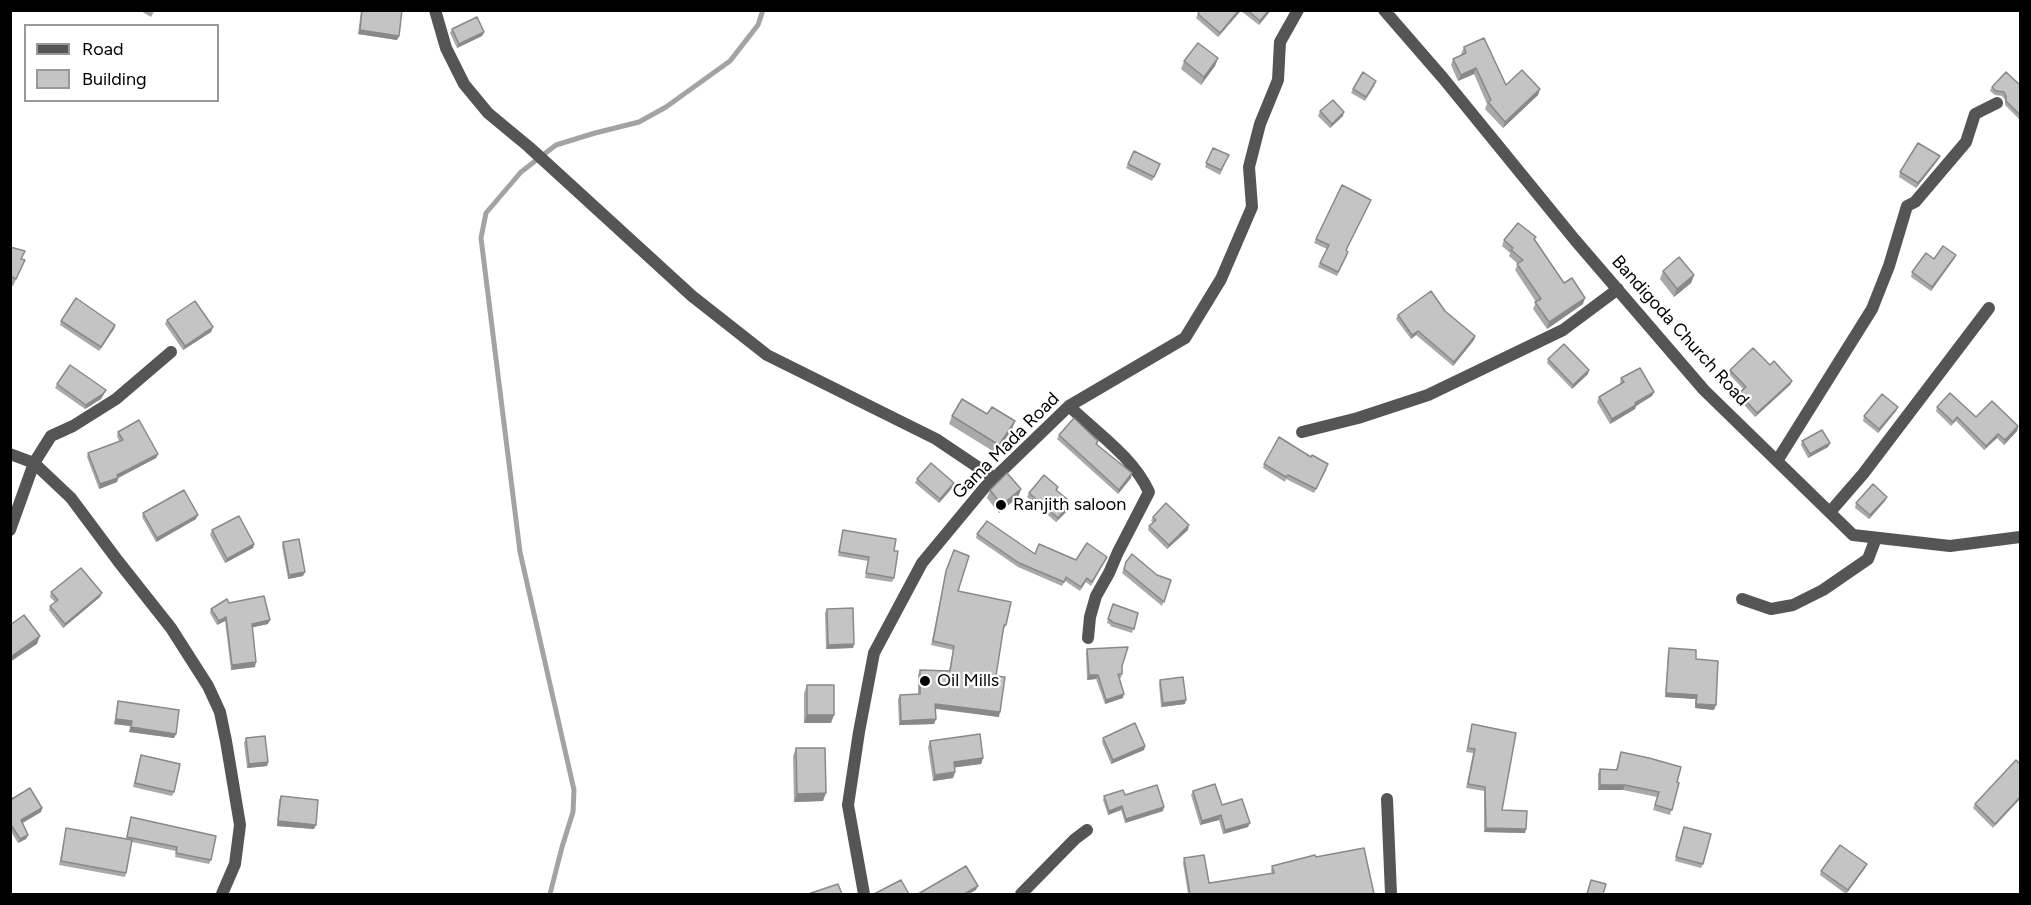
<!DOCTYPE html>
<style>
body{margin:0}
#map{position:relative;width:2031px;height:905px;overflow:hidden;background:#fff;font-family:Figtree,sans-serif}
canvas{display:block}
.frame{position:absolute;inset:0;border:12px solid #000;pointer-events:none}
.legend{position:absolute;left:24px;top:24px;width:195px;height:78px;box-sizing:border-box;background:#fff;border:2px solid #999;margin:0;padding:8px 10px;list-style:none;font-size:18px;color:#000}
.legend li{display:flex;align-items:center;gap:12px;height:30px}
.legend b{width:30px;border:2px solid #999}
</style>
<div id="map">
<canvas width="2031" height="905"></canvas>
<div class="frame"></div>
<ul class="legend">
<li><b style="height:8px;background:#555"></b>Road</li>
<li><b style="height:16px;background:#c4c4c4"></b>Building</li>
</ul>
</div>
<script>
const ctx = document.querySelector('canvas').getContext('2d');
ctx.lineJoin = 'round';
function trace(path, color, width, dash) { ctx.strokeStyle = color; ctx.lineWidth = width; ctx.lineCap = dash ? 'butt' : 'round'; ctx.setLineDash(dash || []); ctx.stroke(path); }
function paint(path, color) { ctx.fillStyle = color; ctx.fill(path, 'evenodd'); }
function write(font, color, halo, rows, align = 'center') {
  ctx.font = font + ' Figtree,sans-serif'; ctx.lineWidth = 4.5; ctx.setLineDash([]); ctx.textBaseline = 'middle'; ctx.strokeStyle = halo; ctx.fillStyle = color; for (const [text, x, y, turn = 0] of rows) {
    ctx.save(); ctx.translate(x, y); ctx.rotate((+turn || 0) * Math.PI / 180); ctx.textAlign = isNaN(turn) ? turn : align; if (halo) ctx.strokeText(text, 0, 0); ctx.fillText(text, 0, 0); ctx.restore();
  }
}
trace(new Path2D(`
 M 550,894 L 562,847 L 573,812 L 574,790 L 520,552 L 481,238 L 486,213 L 521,172 L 556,145 L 595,133 L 639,122 L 666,107 L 730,61 L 758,25 L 763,10`), '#a3a3a3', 5);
trace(new Path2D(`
 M 435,10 L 446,48 L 464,84 L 488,113 L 529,147 L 692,296 L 767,355 L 936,439 L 994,478
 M 1384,10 L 1443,78 L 1575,240 L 1704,390 L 1853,535 L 1950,546 L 2020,537
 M 1069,406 C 1097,433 1133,457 1149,492 L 1118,552 L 1109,573 L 1096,596 L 1090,617 L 1088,638
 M 1302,432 L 1358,418 L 1428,395 L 1563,330 L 1618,289
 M 10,454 L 34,463 L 71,498 L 118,561 L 171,628 L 208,686 L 220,712 L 226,741 L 240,825 L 235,864 L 222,894
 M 1777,461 L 1872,309 L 1889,266 L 1907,206 L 1915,202 L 1966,142 L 1975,114 L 1997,103
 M 1830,512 L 1863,474 L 1989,308
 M 10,530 L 34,463 L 51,436 L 73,426 L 116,399 L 171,352
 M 1742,599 L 1771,609 L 1793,605 L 1823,590 L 1868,559 L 1876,538
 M 1387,799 L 1391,894
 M 864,894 L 848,805 L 859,732 L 874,653 L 922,563 L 985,487 L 1069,406 L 1185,338 L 1221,279 L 1252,207 L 1249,167 L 1260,124 L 1278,80 L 1280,42 L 1298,10
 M 1021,894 L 1075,839 L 1087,830`), '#555', 12);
paint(new Path2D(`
 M 139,10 L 155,10 L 151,17 Z
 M 361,10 L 402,10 L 399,36 L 397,40 L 358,34 Z
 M 1200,10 L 1271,10 L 1259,25 L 1241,11 L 1218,37 L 1196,18 Z
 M 452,29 L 484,32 L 482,36 L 457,48 L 450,33 Z
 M 1464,47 L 1506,85 L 1540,89 L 1538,95 L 1503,128 L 1485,109 L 1487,104 L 1474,74 L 1458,81 L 1451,65 L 1453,59 L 1462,55 L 1461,54 Z
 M 1218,58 L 1215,66 L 1201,85 L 1181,69 L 1184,61 Z
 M 1375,85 L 1365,101 L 1351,93 L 1353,89 Z
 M 2020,85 L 2020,120 L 2005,105 L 2005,100 L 2002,96 L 1995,95 L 1990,91 L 1992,87 Z
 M 1320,111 L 1343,116 L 1330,128 L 1318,116 Z
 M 1213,148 L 1227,159 L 1220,175 L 1205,167 Z
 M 1938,160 L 1916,188 L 1899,177 L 1900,172 Z
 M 1128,164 L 1160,164 L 1152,181 L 1126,168 Z
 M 1371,200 L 1346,251 L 1347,256 L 1337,276 L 1318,267 L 1327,249 L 1314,243 L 1316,239 Z
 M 1536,237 L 1535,239 L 1564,283 L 1583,304 L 1547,329 L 1533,309 L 1536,302 L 1515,270 L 1518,264 L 1509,256 L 1510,253 L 1502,246 L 1504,240 Z
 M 10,247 L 22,259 L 25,260 L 13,286 L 10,285 Z
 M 1956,255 L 1954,259 L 1931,291 L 1911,277 L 1912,272 Z
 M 1663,271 L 1694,275 L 1691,283 L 1674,297 L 1660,279 Z
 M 1445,311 L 1475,336 L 1474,340 L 1453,366 L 1416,335 L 1411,339 L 1396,319 L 1398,315 Z
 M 167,320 L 213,327 L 211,332 L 183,350 L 165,324 Z
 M 61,321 L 115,325 L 114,329 L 99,351 L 60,325 Z
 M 1548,359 L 1588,374 L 1572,389 L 1547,363 Z
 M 1770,365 L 1792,381 L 1790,385 L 1755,417 L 1737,397 L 1739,393 L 1743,389 L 1729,374 L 1730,370 Z
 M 1621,378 L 1654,392 L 1652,396 L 1636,406 L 1635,409 L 1610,424 L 1597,402 L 1599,397 L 1621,384 L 1620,382 Z
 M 57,384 L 104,394 L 101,399 L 85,409 L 55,388 Z
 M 1898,407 L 1896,411 L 1878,433 L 1863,421 L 1864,416 Z
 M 1937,407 L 1976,417 L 2018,426 L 2017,431 L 2004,445 L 1997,438 L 1984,450 L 1956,421 L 1951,426 L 1936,411 Z
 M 987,414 L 1012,429 L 996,453 L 949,424 L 952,416 Z
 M 118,432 L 158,454 L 156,458 L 118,478 L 117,482 L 99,489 L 87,457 L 88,453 L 119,441 L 117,436 Z
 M 1059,435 L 1098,441 L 1097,445 L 1131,478 L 1118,494 L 1057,439 Z
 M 1802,441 L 1830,443 L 1828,447 L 1808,458 L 1801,445 Z
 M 1311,457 L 1327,469 L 1314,493 L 1286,479 L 1285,482 L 1263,468 L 1264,464 Z
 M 917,479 L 953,487 L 939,503 L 915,483 Z
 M 1058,487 L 1057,491 L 1067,499 L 1064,505 L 1066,512 L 1056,522 L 1027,497 L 1029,493 Z
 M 1021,489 L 1018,497 L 999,513 L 987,498 L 990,490 Z
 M 1885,501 L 1869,519 L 1855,508 L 1856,503 Z
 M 143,513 L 196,519 L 156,542 L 142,517 Z
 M 1153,517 L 1188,530 L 1167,549 L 1148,530 L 1149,526 L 1153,522 L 1151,521 Z
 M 212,530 L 254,544 L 253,548 L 225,563 L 210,535 Z
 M 843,530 L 894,551 L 894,578 L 892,582 L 865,578 L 868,561 L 838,556 Z
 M 977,534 L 1035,554 L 1076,560 L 1107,557 L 1091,586 L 1086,582 L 1080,591 L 1065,581 L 1062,586 L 1018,567 L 976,538 Z
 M 283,542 L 303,576 L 288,579 L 282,546 Z
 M 954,550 L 958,591 L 1006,625 L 1004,629 L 1003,629 L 996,676 L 999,717 L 935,709 L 936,719 L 934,724 L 899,725 L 898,699 L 900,695 L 918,694 L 918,675 L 920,670 L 949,671 L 953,650 L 931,645 L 945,576 Z
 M 1126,562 L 1171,580 L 1162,606 L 1122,573 Z
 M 51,592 L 100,597 L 63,628 L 49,610 L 50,606 L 55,602 L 50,597 Z
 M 229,603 L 268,624 L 252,627 L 255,667 L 231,670 L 225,621 L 217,625 L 210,613 L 211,609 Z
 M 1113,604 L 1138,613 L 1132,633 L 1110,626 L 1111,625 L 1107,623 Z
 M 827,609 L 854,644 L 853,648 L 826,649 L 825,613 Z
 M 1669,648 L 1696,659 L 1714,710 L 1695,708 L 1695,699 L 1665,697 L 1668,652 Z
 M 1087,649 L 1122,666 L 1122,674 L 1121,678 L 1119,678 L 1123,698 L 1105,704 L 1096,679 L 1087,680 L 1086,653 Z
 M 1160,680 L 1185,704 L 1161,707 L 1159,684 Z
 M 807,685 L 831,723 L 804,723 L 804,693 Z
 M 118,701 L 176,734 L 174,738 L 129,732 L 130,726 L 114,724 L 117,705 Z
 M 1472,724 L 1502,810 L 1525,833 L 1484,832 L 1484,791 L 1466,788 L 1473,753 L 1466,752 Z
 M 246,738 L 268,762 L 267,766 L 247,768 L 244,743 Z
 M 1103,738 L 1145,746 L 1144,750 L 1111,764 L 1102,742 Z
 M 930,741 L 983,758 L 981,764 L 955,767 L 955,772 L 953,778 L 933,781 L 928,747 Z
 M 796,748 L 823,801 L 794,802 L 793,756 Z
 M 1621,752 L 1679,783 L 1670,815 L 1653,810 L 1657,797 L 1623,790 L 1598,790 L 1598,774 L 1600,769 L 1616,770 Z
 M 141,755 L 174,792 L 172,796 L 133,787 Z
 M 2020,764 L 1993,828 L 1973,808 L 1975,804 Z
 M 1193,791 L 1222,805 L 1248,827 L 1223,834 L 1219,820 L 1200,825 L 1191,795 Z
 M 10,794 L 12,799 L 42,808 L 41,812 L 23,823 L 28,835 L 26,839 L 18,843 L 10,830 Z
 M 1125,795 L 1163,811 L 1125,823 L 1121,810 L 1108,815 L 1103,800 L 1104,796 Z
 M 281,796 L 314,829 L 277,826 L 279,800 Z
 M 131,817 L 211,860 L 209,864 L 175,857 L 176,851 L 132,842 L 125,877 L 59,865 L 66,828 L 126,839 Z
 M 1683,831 L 1703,864 L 1701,868 L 1675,861 Z
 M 1316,857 L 1374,894 L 1188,894 L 1183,863 L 1184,858 L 1209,883 L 1272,874 L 1271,870 L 1272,866 Z
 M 1865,868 L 1846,894 L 1820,875 L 1821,871 Z`), '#a9a9a9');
paint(new Path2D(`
 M 1239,10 L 1241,10 L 1218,37 L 1220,33 Z
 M 1269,10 L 1271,10 L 1259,25 L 1260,21 Z
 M 360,30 L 399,36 L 397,40 L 358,34 Z
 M 484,32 L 482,36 L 457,48 L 459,44 Z
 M 1218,58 L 1215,66 L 1201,85 L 1204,77 Z
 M 1476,68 L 1474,74 L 1458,81 L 1461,75 Z
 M 1540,89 L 1538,95 L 1503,128 L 1505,122 Z
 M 1344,112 L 1343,116 L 1330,128 L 1332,124 Z
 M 1940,156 L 1938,160 L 1916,188 L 1918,183 Z
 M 1956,255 L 1954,259 L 1931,291 L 1932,287 Z
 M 1694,275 L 1691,283 L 1674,297 L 1677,289 Z
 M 1585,298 L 1583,304 L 1547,329 L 1549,322 Z
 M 115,325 L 114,329 L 99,351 L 101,347 Z
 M 213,327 L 211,332 L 183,350 L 185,346 Z
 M 1418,331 L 1416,335 L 1411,339 L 1412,335 Z
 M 1475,336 L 1474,340 L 1453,366 L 1454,362 Z
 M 1589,370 L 1588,374 L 1572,389 L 1573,385 Z
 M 1792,381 L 1790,385 L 1755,417 L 1757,413 Z
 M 106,390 L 101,399 L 85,409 L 86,405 Z
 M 1654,392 L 1652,396 L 1636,406 L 1635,409 L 1610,424 L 1612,419 Z
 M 1898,407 L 1896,411 L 1878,433 L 1879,429 Z
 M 1015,421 L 1012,429 L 996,453 L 999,445 Z
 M 2018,426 L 2017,431 L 2004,445 L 2005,440 Z
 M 1998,434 L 1997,438 L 1984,450 L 1986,446 Z
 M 1830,443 L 1828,447 L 1808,458 L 1810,454 Z
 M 158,454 L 156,458 L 118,478 L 117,482 L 99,489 L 100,484 Z
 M 1132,473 L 1131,478 L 1118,494 L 1119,490 Z
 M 954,483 L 953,487 L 939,503 L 940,499 Z
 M 1021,489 L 1018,497 L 999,513 L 1002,505 Z
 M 1887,497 L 1885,501 L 1869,519 L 1870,515 Z
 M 1067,507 L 1066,512 L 1056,522 L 1058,518 Z
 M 198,515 L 196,519 L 156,542 L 157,538 Z
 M 1189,525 L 1188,530 L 1167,549 L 1169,545 Z
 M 254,544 L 253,548 L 225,563 L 227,559 Z
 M 305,572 L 303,576 L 288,579 L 289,575 Z
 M 102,593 L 100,597 L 63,628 L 65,624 Z
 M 226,617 L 225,621 L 217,625 L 219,621 Z
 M 270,620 L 268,624 L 250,628 L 252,624 Z
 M 40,636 L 37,644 L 10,662 L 12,656 Z
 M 854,644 L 853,648 L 826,649 L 828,645 Z
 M 256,662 L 255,667 L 231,670 L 232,665 Z
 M 1089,675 L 1098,675 L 1096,679 L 1087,680 Z
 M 1666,693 L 1697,695 L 1695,699 L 1665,697 Z
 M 1124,694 L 1123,698 L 1105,704 L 1106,700 Z
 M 1186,700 L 1185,704 L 1161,707 L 1163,703 Z
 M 935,704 L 1000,712 L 999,717 L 933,708 Z
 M 1696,704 L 1716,705 L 1714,710 L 1695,708 Z
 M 807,715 L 834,715 L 831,723 L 804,723 Z
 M 116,719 L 132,721 L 130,726 L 114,724 Z
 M 936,719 L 934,724 L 899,725 L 901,721 Z
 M 131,727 L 176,734 L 174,738 L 129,732 Z
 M 1145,746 L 1144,750 L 1111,764 L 1113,760 Z
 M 983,758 L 981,764 L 951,768 L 954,762 Z
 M 268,762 L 267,766 L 247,768 L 249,764 Z
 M 955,772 L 953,778 L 933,781 L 935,775 Z
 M 1600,785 L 1625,785 L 1623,790 L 1598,790 Z
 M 826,793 L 823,801 L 794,802 L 797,794 Z
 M 2020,797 L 2020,799 L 1993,828 L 1995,824 Z
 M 1122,806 L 1121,810 L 1108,815 L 1109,811 Z
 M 1164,807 L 1163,811 L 1125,823 L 1126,819 Z
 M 42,808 L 41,812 L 20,824 L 21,820 Z
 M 1221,815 L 1219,820 L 1200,825 L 1202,821 Z
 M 278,821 L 316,825 L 314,829 L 277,826 Z
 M 1250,823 L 1248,827 L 1223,834 L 1225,830 Z
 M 1486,828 L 1526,829 L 1525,833 L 1484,832 Z
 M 28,835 L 26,839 L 18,843 L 20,839 Z
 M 1867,864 L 1865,868 L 1846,894 L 1848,890 Z
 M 978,886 L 976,890 L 969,894 L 964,894 Z`), '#898989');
const building = new Path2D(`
 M 362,10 L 402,10 L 399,36 L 360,30 Z
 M 1200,10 L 1239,10 L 1220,33 L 1198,14 Z
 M 1247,10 L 1269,10 L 1260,21 Z
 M 477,17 L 484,32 L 459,44 L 452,29 Z
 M 1484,38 L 1506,85 L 1522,70 L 1540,89 L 1505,122 L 1488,102 L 1491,100 L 1476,68 L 1461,75 L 1453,59 L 1466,53 L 1464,47 Z
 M 1198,43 L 1218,58 L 1204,77 L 1184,61 Z
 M 1363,72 L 1376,81 L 1366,97 L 1353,89 Z
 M 2006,72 L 2020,85 L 2020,115 L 2006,101 L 2006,96 L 2004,92 L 1996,91 L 1992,87 Z
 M 1333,100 L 1344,112 L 1332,124 L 1320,111 Z
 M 1918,143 L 1940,156 L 1918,183 L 1900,172 Z
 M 1213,148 L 1229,155 L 1221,170 L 1206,163 Z
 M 1134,151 L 1160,164 L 1154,177 L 1128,164 Z
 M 1342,185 L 1371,200 L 1346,250 L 1348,252 L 1338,272 L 1320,263 L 1329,245 L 1316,239 Z
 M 1518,223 L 1536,237 L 1534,239 L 1564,283 L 1572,278 L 1585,298 L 1549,322 L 1535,302 L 1541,299 L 1517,264 L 1523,260 L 1511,250 L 1513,248 L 1504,240 Z
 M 1943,246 L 1956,255 L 1932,287 L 1912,272 L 1926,253 L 1934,259 Z
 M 10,247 L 25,251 L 21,259 L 25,260 L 16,279 L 10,276 Z
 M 1679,257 L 1694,275 L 1677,289 L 1663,271 Z
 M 1431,291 L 1445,311 L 1475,336 L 1454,362 L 1418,331 L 1412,335 L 1398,315 Z
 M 76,298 L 115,325 L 101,347 L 61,321 Z
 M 195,301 L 213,327 L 185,346 L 167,320 Z
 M 1564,344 L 1589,370 L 1573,385 L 1548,359 Z
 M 1753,348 L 1770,365 L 1774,361 L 1792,381 L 1757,413 L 1739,393 L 1746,387 L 1730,370 Z
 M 70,365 L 106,390 L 103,394 L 86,405 L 57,384 Z
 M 1640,368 L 1654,392 L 1635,403 L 1636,405 L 1612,419 L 1599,397 L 1624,382 L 1621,378 Z
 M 1950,393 L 1976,417 L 1992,401 L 2018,426 L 2005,440 L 1998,434 L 1986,446 L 1957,417 L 1953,422 L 1937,407 Z
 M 1882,394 L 1898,407 L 1879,429 L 1864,416 Z
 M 962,399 L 987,414 L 992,407 L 1015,421 L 999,445 L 952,416 Z
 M 1074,418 L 1098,441 L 1096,444 L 1132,473 L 1119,490 L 1059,435 Z
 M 139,420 L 158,454 L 117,475 L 118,478 L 100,484 L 88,453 L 123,440 L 118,432 Z
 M 1822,430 L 1830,443 L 1810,454 L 1802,441 Z
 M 1279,437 L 1311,457 L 1312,455 L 1328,464 L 1316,489 L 1288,475 L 1286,477 L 1264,464 Z
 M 931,463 L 954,483 L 940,499 L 917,479 Z
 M 1007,473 L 1021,489 L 1002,505 L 990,490 Z
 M 1044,475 L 1058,487 L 1056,490 L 1067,499 L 1063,504 L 1067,507 L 1058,518 L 1029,493 Z
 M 1873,484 L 1887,497 L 1870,515 L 1856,503 Z
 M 184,490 L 198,515 L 157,538 L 143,513 Z
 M 1166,503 L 1189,525 L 1169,545 L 1149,526 L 1156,520 L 1153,517 Z
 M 239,516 L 254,544 L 227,559 L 212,530 Z
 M 987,521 L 1035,554 L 1039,544 L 1076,560 L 1087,543 L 1107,557 L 1092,582 L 1087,578 L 1081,587 L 1066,577 L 1064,582 L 1019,563 L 977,534 Z
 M 843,530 L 896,539 L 894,551 L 898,551 L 894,578 L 866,573 L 869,557 L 839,552 Z
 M 299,539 L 305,572 L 289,575 L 283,542 Z
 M 954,550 L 969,556 L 958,591 L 1011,602 L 1006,625 L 1004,625 L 996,676 L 1005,677 L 1000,712 L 935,704 L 936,719 L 901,721 L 900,695 L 920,694 L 920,670 L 950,671 L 954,646 L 933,641 L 946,571 Z
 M 1132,554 L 1157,575 L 1171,580 L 1164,602 L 1124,569 L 1126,562 Z
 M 81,568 L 102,593 L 65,624 L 50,606 L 58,600 L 51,592 Z
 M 264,596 L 270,620 L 252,624 L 256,662 L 232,665 L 226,617 L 219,621 L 211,609 L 227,599 L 229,603 Z
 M 1113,604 L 1138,613 L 1134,629 L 1112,622 L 1112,621 L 1108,619 Z
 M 853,608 L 854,644 L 828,645 L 827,609 Z
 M 24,615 L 40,636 L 12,656 L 10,654 L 10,625 Z
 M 1128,647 L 1122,666 L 1122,674 L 1118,674 L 1124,694 L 1106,700 L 1098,675 L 1089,675 L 1087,649 Z
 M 1669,648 L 1696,650 L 1696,659 L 1718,661 L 1716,705 L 1696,704 L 1697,695 L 1666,693 Z
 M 1183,677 L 1186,700 L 1163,703 L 1160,680 Z
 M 807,685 L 834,685 L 834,715 L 807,715 Z
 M 118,701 L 179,710 L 176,734 L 131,727 L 132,721 L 116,719 Z
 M 1135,723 L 1145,746 L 1113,760 L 1103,738 Z
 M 1472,724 L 1516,733 L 1502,810 L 1527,811 L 1526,829 L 1486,828 L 1485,787 L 1468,784 L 1475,749 L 1468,748 Z
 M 980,734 L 983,758 L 954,762 L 955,772 L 935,775 L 930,741 Z
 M 265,736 L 268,762 L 249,764 L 246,738 Z
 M 796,748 L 825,748 L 826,793 L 797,794 Z
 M 1621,752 L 1649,758 L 1681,767 L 1677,782 L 1679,783 L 1672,810 L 1655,805 L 1659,792 L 1625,785 L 1600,785 L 1600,769 L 1617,770 Z
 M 141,755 L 180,764 L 174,792 L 135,783 Z
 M 2016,760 L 2020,764 L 2020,797 L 1995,824 L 1975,804 Z
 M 1215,784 L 1222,805 L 1242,799 L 1250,823 L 1225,830 L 1221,815 L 1202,821 L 1193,791 Z
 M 1157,785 L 1164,807 L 1126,819 L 1122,806 L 1109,811 L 1104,796 L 1123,790 L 1125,795 Z
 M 30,788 L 42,808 L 21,820 L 28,835 L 20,839 L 10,823 L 10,794 L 12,799 Z
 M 281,796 L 318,800 L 316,825 L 278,821 Z
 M 131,817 L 216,836 L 211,860 L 176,853 L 177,847 L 127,837 Z
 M 1684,827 L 1711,834 L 1703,864 L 1676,857 Z
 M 66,828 L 132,840 L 126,873 L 61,861 Z
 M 1840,845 L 1867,864 L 1848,890 L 1821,871 Z
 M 1364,848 L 1374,894 L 1190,894 L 1184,858 L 1204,855 L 1209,883 L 1274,873 L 1272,866 L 1315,855 L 1316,857 Z
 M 966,866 L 978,886 L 964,894 L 918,894 Z
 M 901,880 L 909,894 L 874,894 Z
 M 1591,880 L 1606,884 L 1603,894 L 1587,894 Z
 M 838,884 L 842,894 L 808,894 Z`);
paint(building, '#c4c4c4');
trace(building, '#898989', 1.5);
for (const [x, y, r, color] of [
 [1001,505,6,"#000"],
 [925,681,6,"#000"]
]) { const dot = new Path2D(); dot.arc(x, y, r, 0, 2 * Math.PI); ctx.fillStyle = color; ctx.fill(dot); trace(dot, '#fff', 2); }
write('18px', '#000', '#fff', [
 ["Bandigoda Church Road",1680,331,48],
 ["Gama Mada Road",1006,446,-45]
]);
write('18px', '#000', '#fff', [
 ["Ranjith saloon",1013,505],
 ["Oil Mills",937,681]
], 'left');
</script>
